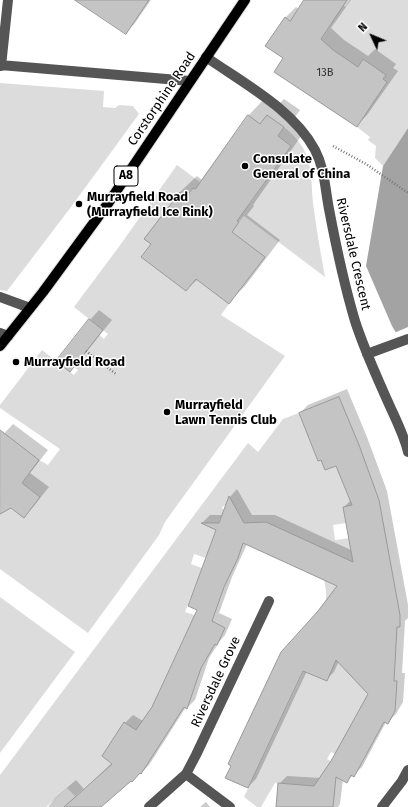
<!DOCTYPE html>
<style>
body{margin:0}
#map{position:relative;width:408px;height:807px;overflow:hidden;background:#fff;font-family:"Fira Sans",sans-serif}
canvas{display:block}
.north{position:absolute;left:352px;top:16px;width:40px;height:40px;-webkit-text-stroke:3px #fff;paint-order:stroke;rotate:314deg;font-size:11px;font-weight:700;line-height:16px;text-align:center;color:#000}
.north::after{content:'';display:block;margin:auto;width:14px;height:18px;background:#000;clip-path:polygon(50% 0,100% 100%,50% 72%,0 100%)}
</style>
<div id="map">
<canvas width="408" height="807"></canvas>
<div class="north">N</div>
</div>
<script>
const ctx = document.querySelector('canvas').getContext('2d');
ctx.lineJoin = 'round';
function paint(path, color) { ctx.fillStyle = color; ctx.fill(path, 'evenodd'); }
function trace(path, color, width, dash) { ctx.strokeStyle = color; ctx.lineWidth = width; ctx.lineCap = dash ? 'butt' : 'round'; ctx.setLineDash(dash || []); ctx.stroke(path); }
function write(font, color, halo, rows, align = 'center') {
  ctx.font = font + ' "Fira Sans",sans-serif'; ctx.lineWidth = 3; ctx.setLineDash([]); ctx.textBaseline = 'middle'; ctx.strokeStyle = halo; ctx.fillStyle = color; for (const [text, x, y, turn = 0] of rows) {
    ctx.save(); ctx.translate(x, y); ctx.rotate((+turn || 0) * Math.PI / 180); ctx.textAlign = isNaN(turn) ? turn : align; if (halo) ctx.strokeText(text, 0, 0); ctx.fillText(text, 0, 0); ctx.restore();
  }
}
paint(new Path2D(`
 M 336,0 L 346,7 L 350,0 L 408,0 L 408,128 L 383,166 L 375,158 L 376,146 L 368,140 L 370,137 L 357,127 L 387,82 L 383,79 L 386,75 L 363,59 L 358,67 L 320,41 L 331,25 L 316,15 Z
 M 0,83 L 104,91 L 103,107 L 115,108 L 119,105 L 133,106 L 139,114 L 71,207 L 7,291 L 0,290 Z
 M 284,127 C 294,135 302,144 307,156 C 313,173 311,193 314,210 C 317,233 321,255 325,277 L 244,216 L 239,222 L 193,188 L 186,197 L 180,192 L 145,239 L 151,244 L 141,257 L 186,291 L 196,279 L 229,304 L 221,315 L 285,356 L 165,522 L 159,535 L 88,633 L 0,569 L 0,512 L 6,505 L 24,517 L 40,497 L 22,483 L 39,460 L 48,465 L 60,449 L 0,408 L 0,405 L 42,350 L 74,375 L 78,370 L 74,367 L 99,335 L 104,339 L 108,334 L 74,307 L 118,248 L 177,165 L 200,182 L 206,173 L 250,204 L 291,146 L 278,136 Z
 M 299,413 L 318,461 L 332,456 L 322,462 L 325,470 L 336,466 L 348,495 L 353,505 L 343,507 L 346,523 L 333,525 L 335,540 L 359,537 L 367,696 L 335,754 L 331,752 L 327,759 L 331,761 L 324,787 L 275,783 L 261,807 L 257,807 L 244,797 L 304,671 L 327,681 L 326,590 L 324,580 L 250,534 L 232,502 L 222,507 L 239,539 L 242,547 L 220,518 L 206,558 L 194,554 L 191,564 L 202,568 L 185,612 L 212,621 L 191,623 L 158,693 L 160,694 L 137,731 L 124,723 L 102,756 L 115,767 L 108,773 L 105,770 L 75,796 L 67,788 L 46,807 L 0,807 L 0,775 L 248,443 L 258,452 L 283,419 Z
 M 0,597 L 75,652 L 0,753 Z`), '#dcdcdc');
paint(new Path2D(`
 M 408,128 L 408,353 L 392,326 L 366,266 L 383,166 Z`), '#a3a3a3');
paint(new Path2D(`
 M 408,327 L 408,353 L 406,354 L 394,333 Z`), '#fff');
paint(new Path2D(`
 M 77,0 L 151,0 L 135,23 L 126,33 Z
 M 305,0 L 351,0 L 331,28 L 344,40 L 368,56 L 375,49 L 396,64 L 393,68 L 398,71 L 367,115 L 356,126 L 284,58 L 285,18 L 296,7 L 299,9 Z
 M 264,99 L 276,107 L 284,99 L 300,110 L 293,120 L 306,129 L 253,205 L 254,206 L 247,215 L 280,240 L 245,286 L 229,302 L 198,279 L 186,290 L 152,244 L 180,192 L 197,176 L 202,180 L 248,116 Z
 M 99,310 L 112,320 L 79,361 L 70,370 L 90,320 Z
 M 347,389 L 367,437 L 387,491 L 408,605 L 408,618 L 405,621 L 402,673 L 405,673 L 403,702 L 396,714 L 387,723 L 386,722 L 362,767 L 346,782 L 343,779 L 340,804 L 338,807 L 277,807 L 279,784 L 287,776 L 321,778 L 332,762 L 369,693 L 339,661 L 334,672 L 326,680 L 307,671 L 256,779 L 248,787 L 318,611 L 338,586 L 247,544 L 232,577 L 219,613 L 232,619 L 225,635 L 220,641 L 209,658 L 195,700 L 187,708 L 186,707 L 149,765 L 141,773 L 131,780 L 99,807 L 48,807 L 55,798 L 76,780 L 84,789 L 112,763 L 125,723 L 133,715 L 143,721 L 152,707 L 199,609 L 217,530 L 202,523 L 210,515 L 223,515 L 230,497 L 237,489 L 252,515 L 275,515 L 351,550 L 344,507 L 351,500 L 336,465 L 300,413 L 308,405 Z
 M 13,424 L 48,450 L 30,473 L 49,487 L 33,507 L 24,516 L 11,507 L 0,514 L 0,438 Z
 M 206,802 L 210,807 L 200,807 Z`), '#0003');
const building = new Path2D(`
 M 75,0 L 149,0 L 126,34 Z
 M 304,0 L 347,0 L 321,39 L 333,50 L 358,67 L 363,59 L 386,75 L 383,79 L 387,82 L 357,127 L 274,72 L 283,58 L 265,46 L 285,17 L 290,21 Z
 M 248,115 L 260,124 L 267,115 L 284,127 L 278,136 L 291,146 L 237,221 L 239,222 L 232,232 L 265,257 L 229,304 L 196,279 L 186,291 L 141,257 L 151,244 L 144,239 L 180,192 L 186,197 L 193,188 L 195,189 Z
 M 89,319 L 103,330 L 70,372 L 56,361 Z
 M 339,397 L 359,445 L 379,500 L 400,615 L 400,627 L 397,627 L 394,681 L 397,681 L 395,711 L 388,724 L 384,722 L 354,777 L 351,775 L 347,783 L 336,777 L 333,807 L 276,807 L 278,783 L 314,786 L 331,761 L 368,694 L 336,660 L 327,681 L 303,671 L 248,788 L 225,778 L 231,766 L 228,764 L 281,652 L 318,611 L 337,586 L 243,543 L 238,558 L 224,587 L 212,621 L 225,628 L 217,645 L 215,644 L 201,668 L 187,709 L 184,707 L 141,774 L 140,773 L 132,782 L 131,781 L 101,807 L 64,807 L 112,764 L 102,756 L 124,722 L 136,730 L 152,707 L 197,610 L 188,606 L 216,530 L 201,523 L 219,523 L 229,496 L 244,523 L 266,522 L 353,562 L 343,507 L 352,505 L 336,466 L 325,470 L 321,460 L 318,461 L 299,413 Z
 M 0,430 L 39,460 L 22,483 L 40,497 L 24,518 L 11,508 L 0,514 Z`);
paint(building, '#c4c4c4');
trace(building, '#999', 1);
const major = new Path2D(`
 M 0,346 L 43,292 L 109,202 L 245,0`);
trace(major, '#dbdbdb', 12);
trace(new Path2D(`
 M 333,146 L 366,164 L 408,193
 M 86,351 L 116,374`), '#777', 2.5, [1, 2]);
trace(new Path2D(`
 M 206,57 C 243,83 293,109 315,150 C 325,169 325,189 329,209 C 336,246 344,284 355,321 C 364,349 376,375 388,402 C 395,418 404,435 408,452
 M 0,65 L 190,81
 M 1,66 L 8,0
 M 0,297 L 30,308
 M 0,333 L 8,336
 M 367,354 L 408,339
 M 186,774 L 230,807
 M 149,807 L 186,774 L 196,755 L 269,601
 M 382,807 L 402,781 L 408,770`), '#555', 10);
trace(major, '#000', 10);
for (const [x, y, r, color] of [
 [245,166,4,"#000"],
 [79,204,4,"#000"],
 [16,362,4,"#000"],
 [167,412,4,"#000"]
]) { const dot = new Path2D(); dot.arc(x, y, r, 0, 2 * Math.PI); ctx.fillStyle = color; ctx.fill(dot); trace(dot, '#fff', 1.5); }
write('11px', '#313131', null, [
 ["13B",325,73]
]);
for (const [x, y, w] of [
 [126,176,24]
]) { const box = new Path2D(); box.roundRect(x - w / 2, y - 10, w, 20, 3); ctx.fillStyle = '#fff'; ctx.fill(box); trace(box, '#000', 1); }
write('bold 12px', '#000', null, [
 ["A8",126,176]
]);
write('13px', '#000', '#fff', [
 ["Corstorphine Road",162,99,-56],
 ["Riversdale Crescent",353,254,77],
 ["Riversdale Grove",216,682,-65]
]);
write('bold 13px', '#000', '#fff', [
 ["Consulate",253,159],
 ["General of China",253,174],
 ["Murrayfield Road",87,197],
 ["(Murrayfield Ice Rink)",87,212],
 ["Murrayfield Road",24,362],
 ["Murrayfield",175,405],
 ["Lawn Tennis Club",175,420]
], 'left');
</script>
